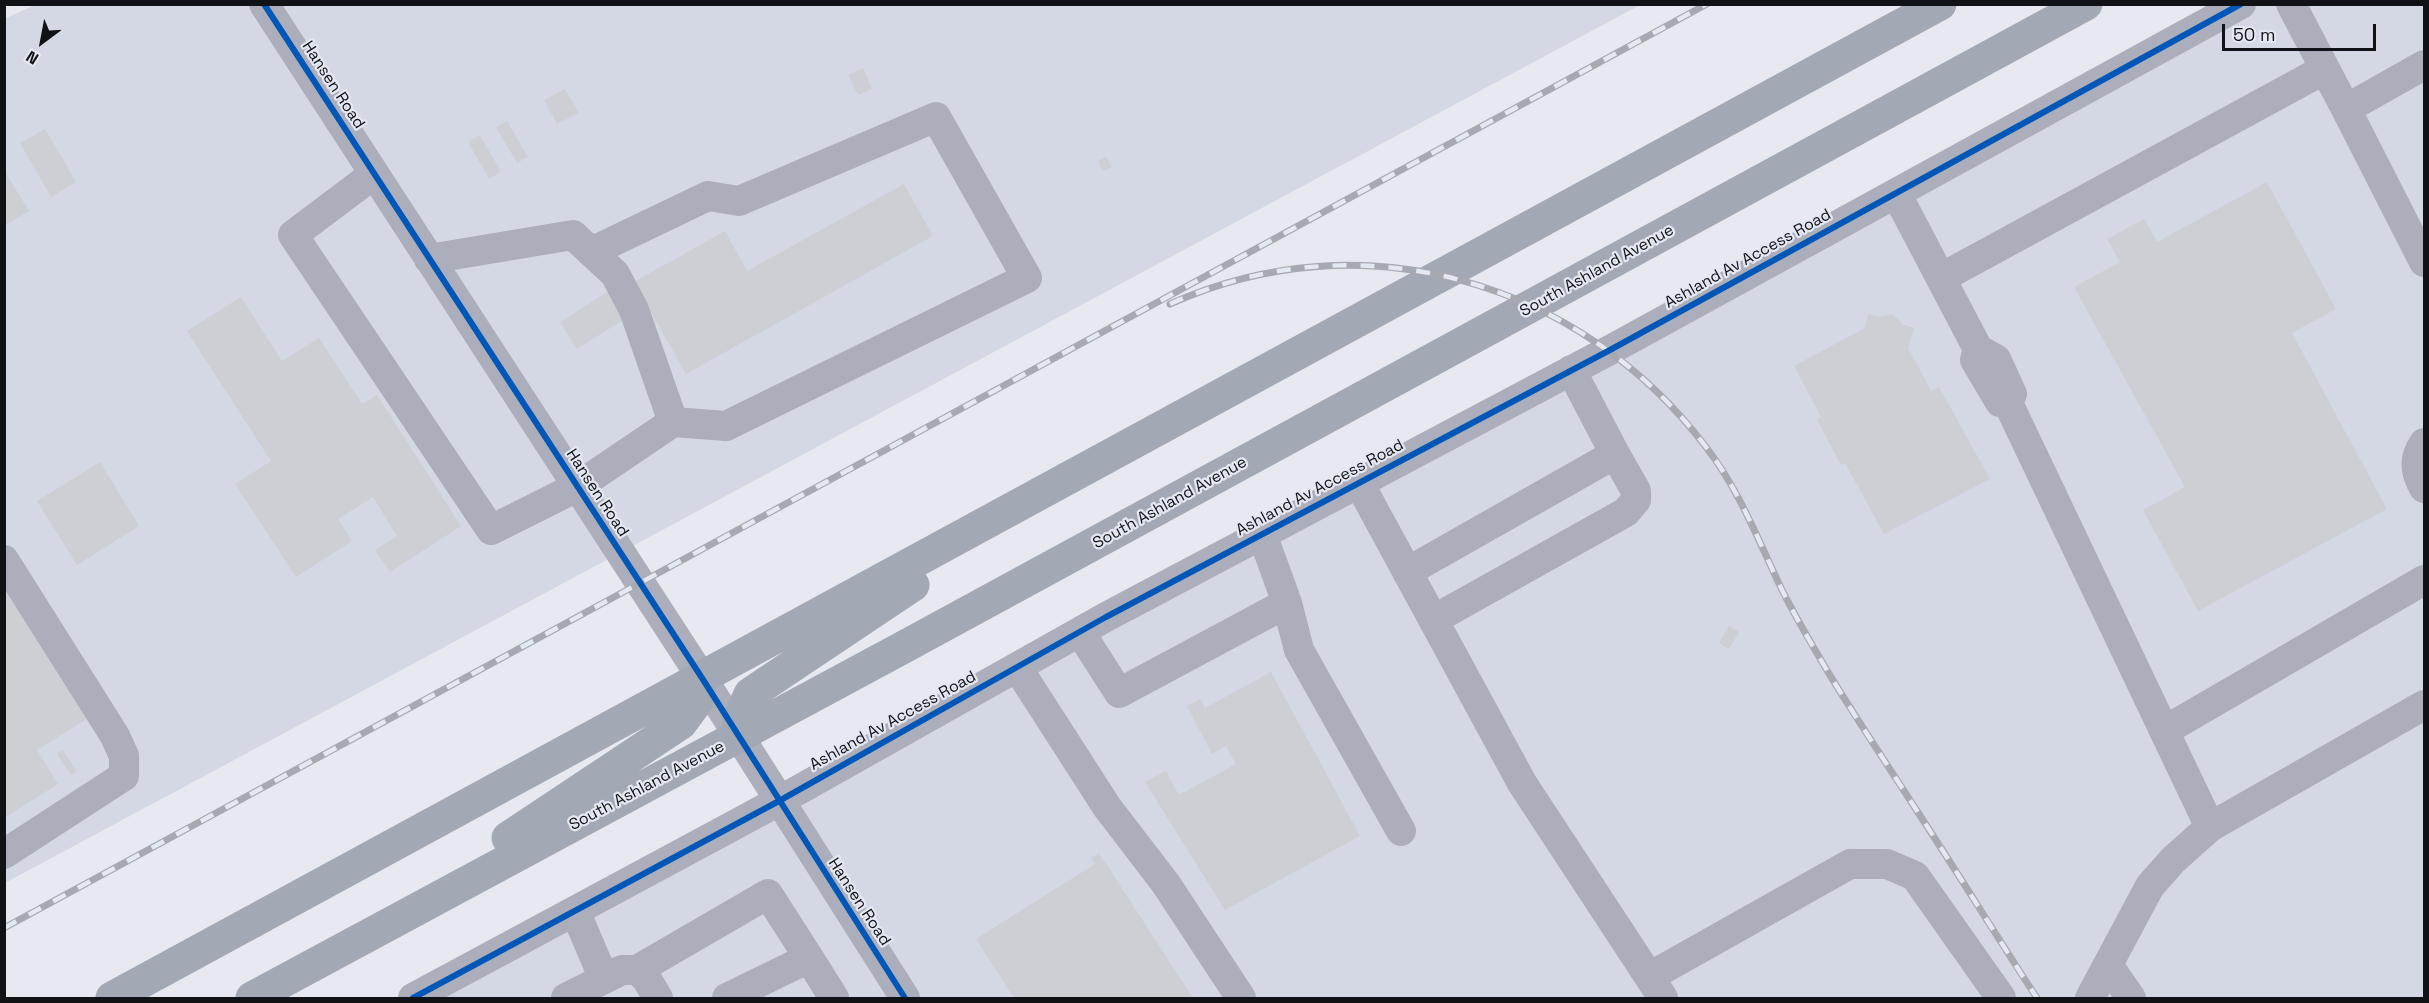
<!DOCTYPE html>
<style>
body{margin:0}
#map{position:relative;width:2429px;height:1003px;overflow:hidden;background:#e8e9f0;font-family:"Space Grotesk",sans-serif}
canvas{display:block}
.frame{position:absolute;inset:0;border:6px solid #101215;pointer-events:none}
.north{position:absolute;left:12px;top:12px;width:60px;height:60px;-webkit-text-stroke:4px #e4e8f3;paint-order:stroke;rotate:212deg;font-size:16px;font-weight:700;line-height:24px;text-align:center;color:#101215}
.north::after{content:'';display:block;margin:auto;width:21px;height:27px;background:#101215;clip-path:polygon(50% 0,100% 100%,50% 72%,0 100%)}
.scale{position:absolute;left:2222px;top:24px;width:154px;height:27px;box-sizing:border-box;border:3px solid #101215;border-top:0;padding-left:8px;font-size:18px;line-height:21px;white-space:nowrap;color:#101215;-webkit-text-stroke:4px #e4e8f3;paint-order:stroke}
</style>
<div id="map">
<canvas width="2429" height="1003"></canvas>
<div class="frame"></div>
<div class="north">N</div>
<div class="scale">50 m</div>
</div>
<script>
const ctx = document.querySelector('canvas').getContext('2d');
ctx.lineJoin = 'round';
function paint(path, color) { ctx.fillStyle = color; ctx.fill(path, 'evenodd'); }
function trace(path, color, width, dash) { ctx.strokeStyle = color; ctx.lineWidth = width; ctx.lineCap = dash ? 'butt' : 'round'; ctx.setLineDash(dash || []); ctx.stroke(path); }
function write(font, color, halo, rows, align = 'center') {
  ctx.font = font + ' "Space Grotesk",sans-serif'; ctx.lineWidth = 4.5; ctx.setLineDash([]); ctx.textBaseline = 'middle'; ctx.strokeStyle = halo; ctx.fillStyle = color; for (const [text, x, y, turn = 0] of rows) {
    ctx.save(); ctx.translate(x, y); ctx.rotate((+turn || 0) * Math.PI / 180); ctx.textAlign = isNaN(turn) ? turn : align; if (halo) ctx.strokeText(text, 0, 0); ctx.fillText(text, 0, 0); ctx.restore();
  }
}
paint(new Path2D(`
 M 37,4 L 1640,5 L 5,883 L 4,19 Z
 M 2241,5 L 2424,5 L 2424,998 L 415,998 Z`), '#d4d8e4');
paint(new Path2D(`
 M 863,68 L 872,89 L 858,95 L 848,75 Z
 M 565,89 L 579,113 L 557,124 L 544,100 Z
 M 507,121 L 528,157 L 517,163 L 496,127 Z
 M 45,129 L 76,182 L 51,197 L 20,143 Z
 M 480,135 L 501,172 L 489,179 L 468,142 Z
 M 1106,157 L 1112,167 L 1103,171 L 1098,161 Z
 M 4,170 L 29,211 L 4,226 Z
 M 2267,182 L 2336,309 L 2292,333 L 2387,509 L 2198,611 L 2143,510 L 2185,487 L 2074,287 L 2120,262 L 2107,239 L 2144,219 L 2157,242 Z
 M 904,184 L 933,236 L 686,374 L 634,282 L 725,231 L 747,271 Z
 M 609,291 L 626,318 L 577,349 L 560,322 Z
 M 241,297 L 282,361 L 319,338 L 362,404 L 377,395 L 461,526 L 390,572 L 375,550 L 397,536 L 373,497 L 338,519 L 352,541 L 296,577 L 235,484 L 271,461 L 187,331 Z
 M 1868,314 L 1878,317 L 1893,314 L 1902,324 L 1914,328 L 1908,348 L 1931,391 L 1939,387 L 1990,479 L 1884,534 L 1845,463 L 1841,465 L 1817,420 L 1821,417 L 1794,366 L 1865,328 Z
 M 100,462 L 139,526 L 77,565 L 37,501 Z
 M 4,579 L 90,717 L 37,750 L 58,784 L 4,818 Z
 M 1729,626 L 1739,632 L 1729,649 L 1719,643 Z
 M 1271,672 L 1360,836 L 1225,910 L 1145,782 L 1166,771 L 1179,795 L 1236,764 L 1226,746 L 1212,754 L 1187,706 L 1200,699 L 1205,708 Z
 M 63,750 L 77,772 L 71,775 L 57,754 Z
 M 1099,853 L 1193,998 L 1014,998 L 976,939 L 1095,864 L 1091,858 Z`), '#cecfd4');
trace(new Path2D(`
 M 264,4 L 702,678 L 905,998
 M 2291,4 L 2346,109
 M 2424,65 L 2346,109 L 2424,262
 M 374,174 L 293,235 L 491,530 L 577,487 L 673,422 L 634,310 L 615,274 L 573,235 L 429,259
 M 1896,193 L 1978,349 L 1996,359 L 2012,394 L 2008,403 L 2000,402 L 1975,360 L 1978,349
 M 591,252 L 708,196 L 739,201 L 936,117 L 1027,278 L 726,426 L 673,422
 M 1941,278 L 2325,69
 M 2008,403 L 2210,827 L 2173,860 L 2150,886 L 2090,998
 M 2424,443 C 2413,459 2415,472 2424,488
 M 1359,483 L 1522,783 L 1663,998
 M 1262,534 L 1287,603 L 1299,650 L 1401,831
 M 4,560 L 115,736 L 124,756 L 124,776 L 4,854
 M 1407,572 L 1615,454 L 1571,370
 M 1433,620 L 1626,512 L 1636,500 L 1636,491 L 1615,454
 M 1080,632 L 1119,693 L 1287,603
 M 1017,667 L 1107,807 L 1166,884 L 1241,998
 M 2164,731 L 2424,580
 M 2210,827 L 2424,705
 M 575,911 L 604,979
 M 2108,965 L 2131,998
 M 637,970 L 768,894 L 809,958
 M 1649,977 L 1850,864 L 1887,864 L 1915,876 L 2001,998
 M 413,998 L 779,801 L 1106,617 L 1610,350 L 2241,4
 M 566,998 L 622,970 L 637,970 L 646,978 L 658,998
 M 727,998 L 809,958 L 834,998`), '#acafbb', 30);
trace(new Path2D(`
 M 738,737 L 739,718 L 750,694 L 913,585
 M 508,838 L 681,723 L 698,700 L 702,678
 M 112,998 L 1940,4
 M 252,998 L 902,648 L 2086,4`), '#a3a8b5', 33);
const rail = new Path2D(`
 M 1170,304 C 1363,217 1581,282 1706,447 C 1740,491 1759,542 1782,590 C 1796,618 1812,645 1828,672 C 1857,720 1889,767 1919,814 C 1959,875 1997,937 2037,998
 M 4,928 L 1707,4`);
trace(rail, '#a7a9b1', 7);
trace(rail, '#e4e8f3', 4.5, [14]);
trace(new Path2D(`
 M 264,4 L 702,678 L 905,998
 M 413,998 L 779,801 L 1106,617 L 1610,350 L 2241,4`), '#0057b8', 6);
write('16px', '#101215', '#e4e8f3', [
 ["Hansen Road",333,85,57],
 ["Ashland Av Access Road",1748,259,-29],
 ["South Ashland Avenue",1597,271,-29],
 ["Ashland Av Access Road",1320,488,-28],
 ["Hansen Road",597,493,57],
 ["South Ashland Avenue",1170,503,-29],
 ["Ashland Av Access Road",893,721,-29],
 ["South Ashland Avenue",647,786,-28],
 ["Hansen Road",859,902,57]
]);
</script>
